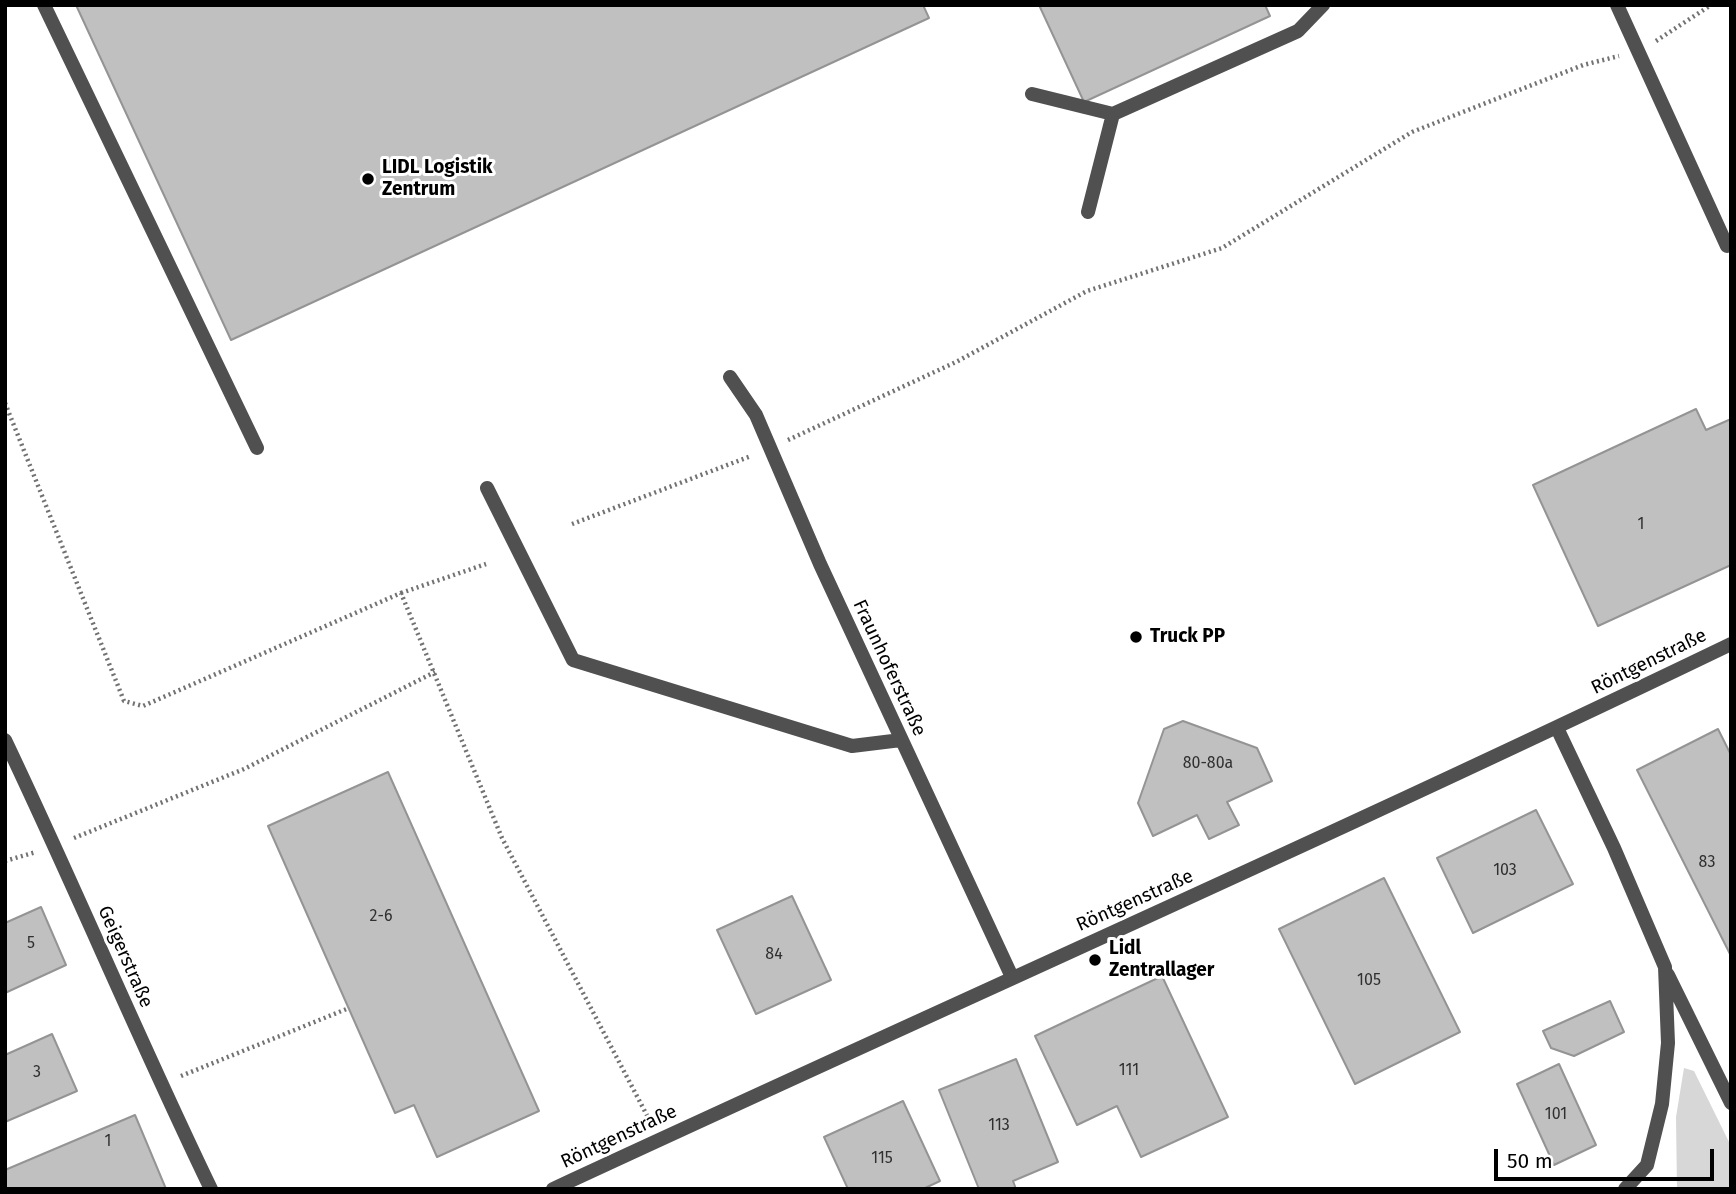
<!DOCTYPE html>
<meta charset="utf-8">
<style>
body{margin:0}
#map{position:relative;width:1736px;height:1194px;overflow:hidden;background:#fff;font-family:"Fira Sans",sans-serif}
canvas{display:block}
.frame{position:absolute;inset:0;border:7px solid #000;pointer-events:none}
.scale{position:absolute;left:1494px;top:1149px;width:220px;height:32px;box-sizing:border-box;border:4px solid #000;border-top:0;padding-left:9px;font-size:21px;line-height:24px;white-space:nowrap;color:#000;-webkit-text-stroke:5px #fff;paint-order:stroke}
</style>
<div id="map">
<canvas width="1736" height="1194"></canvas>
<div class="frame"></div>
<div class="scale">50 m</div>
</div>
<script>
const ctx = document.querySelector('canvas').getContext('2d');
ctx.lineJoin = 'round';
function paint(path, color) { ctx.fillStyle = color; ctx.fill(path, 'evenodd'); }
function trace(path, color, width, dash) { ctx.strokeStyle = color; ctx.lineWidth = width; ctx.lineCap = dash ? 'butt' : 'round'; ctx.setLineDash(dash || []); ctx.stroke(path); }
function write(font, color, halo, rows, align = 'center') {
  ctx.font = font + ' "Fira Sans",sans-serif'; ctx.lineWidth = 6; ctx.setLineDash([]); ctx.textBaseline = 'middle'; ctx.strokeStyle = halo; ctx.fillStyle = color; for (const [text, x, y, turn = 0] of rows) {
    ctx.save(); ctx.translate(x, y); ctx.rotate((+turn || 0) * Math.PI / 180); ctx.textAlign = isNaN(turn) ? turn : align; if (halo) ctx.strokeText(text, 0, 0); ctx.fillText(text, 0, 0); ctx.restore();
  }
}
paint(new Path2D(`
 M 1684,1068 L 1694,1071 L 1731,1146 L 1731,1189 L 1677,1189 L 1676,1117 Z`), '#d7d7d7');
const building = new Path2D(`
 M 76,5 L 923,5 L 929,18 L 231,340 Z
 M 1039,5 L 1265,5 L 1270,16 L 1084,102 Z
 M 1696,409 L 1706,430 L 1731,419 L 1731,565 L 1598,626 L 1533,485 Z
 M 1183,721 L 1257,748 L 1272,781 L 1227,802 L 1239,825 L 1209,839 L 1197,815 L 1153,836 L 1138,803 L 1164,729 Z
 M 1718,729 L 1731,755 L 1731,956 L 1637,770 Z
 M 388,772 L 539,1111 L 437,1157 L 414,1105 L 395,1113 L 268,826 Z
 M 1536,810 L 1573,884 L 1473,933 L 1437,858 Z
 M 1384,878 L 1460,1032 L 1355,1084 L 1279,929 Z
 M 792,896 L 831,980 L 756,1014 L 717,930 Z
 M 41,907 L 66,965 L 5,993 L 5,923 Z
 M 1162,976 L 1228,1117 L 1141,1157 L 1117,1106 L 1077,1125 L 1035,1036 Z
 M 1610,1001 L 1624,1032 L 1574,1056 L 1551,1048 L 1543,1031 Z
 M 52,1034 L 77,1091 L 5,1122 L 5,1055 Z
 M 1016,1059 L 1058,1162 L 1013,1181 L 1016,1189 L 979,1189 L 939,1090 Z
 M 1559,1064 L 1596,1145 L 1554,1165 L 1517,1084 Z
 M 903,1101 L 940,1181 L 923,1189 L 848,1189 L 824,1137 Z
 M 135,1115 L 166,1189 L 5,1189 L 5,1170 Z`);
paint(building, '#c0c0c0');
trace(building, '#949494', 2);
trace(new Path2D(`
 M 1656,41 L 1711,5
 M 5,403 L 124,701 L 143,706 L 401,593 L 502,838 L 651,1123
 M 788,440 L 956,362 L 1087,291 L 1222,248 L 1412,132 L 1583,65 L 1619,56
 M 572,524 L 751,456
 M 401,593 L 486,564
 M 74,838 L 244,769 L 435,672
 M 5,861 L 36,852
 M 181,1076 L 349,1008`), '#727272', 4.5, [2, 3.5]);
trace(new Path2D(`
 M 44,5 L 257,448
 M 1617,5 L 1727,246
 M 1032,94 L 1113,114 L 1298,31 L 1323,5
 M 1088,212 L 1113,114
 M 730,377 L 756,415 L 820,564 L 1012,977
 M 487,488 L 573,660 L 852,746 L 901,740
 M 1557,728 L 1614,848 L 1665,967 L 1668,1043 L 1662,1104 L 1647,1165 L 1625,1189
 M 1668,975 L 1731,1103`), '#505050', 14);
trace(new Path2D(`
 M 5,740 C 76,889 139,1040 211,1189
 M 553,1189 C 945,1007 1341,832 1731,644`), '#505050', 14);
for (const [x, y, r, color] of [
 [368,179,7,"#000"],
 [1136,637,7,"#000"],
 [1095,960,7,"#000"]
]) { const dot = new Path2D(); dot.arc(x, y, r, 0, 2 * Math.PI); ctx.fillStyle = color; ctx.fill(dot); trace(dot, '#fff', 2.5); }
write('16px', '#303030', null, [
 ["1",1641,525],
 ["80-80a",1208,764],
 ["83",1707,863],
 ["103",1505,871],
 ["2-6",381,917],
 ["5",31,944],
 ["84",774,955],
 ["105",1369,981],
 ["111",1129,1071],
 ["3",37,1073],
 ["101",1556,1115],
 ["113",999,1126],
 ["1",108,1142],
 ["115",882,1159]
]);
write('bold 19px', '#000', '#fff', [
 ["LIDL Logistik",382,168],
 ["Zentrum",382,190],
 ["Truck PP",1150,637],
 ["Lidl",1109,949],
 ["Zentrallager",1109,971]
], 'left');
write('19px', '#000', '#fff', [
 ["Röntgenstraße",1649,662,-26],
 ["Fraunhoferstraße",889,668,65],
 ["Röntgenstraße",1135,901,-24],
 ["Geigerstraße",125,957,66],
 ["Röntgenstraße",619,1137,-25]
]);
</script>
